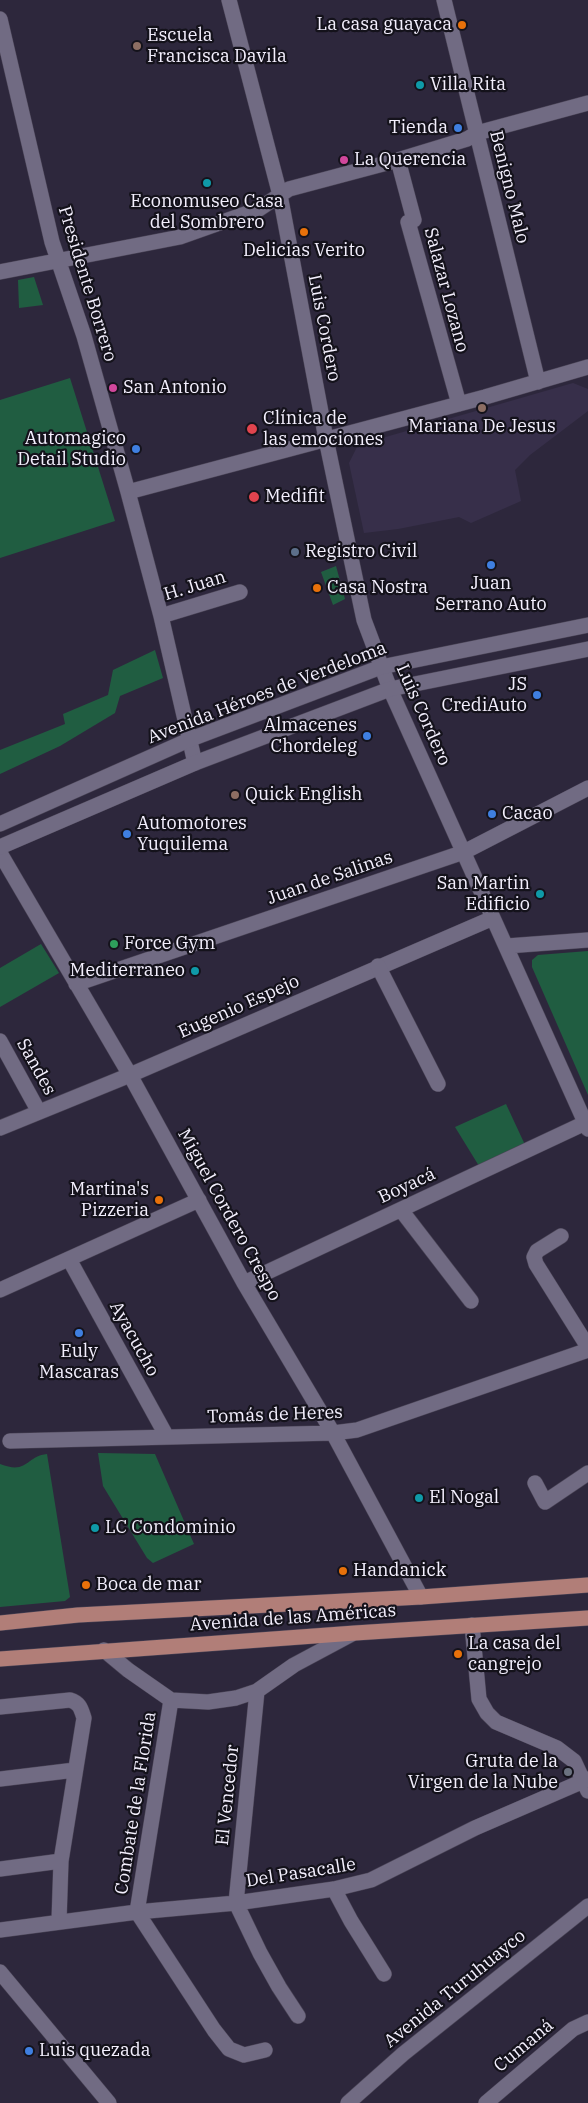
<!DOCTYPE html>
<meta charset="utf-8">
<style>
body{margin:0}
canvas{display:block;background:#2d273c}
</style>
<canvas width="588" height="2103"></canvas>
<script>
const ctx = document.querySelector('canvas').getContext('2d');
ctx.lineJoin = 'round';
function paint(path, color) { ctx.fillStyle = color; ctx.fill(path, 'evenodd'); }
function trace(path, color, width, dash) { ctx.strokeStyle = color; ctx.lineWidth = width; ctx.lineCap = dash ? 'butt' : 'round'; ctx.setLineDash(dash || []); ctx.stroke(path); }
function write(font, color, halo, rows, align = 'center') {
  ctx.font = font + ' "IBM Plex Serif",serif'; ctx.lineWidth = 4.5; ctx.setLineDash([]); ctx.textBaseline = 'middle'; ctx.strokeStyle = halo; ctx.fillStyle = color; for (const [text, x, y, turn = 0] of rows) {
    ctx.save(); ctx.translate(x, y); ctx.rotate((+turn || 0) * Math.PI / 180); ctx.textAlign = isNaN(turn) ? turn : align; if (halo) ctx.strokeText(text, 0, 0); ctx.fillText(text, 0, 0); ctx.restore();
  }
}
paint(new Path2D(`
 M 573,383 L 588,389 L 588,411 L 530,455 L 515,470 L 521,501 L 471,523 L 459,517 L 398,529 L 364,533 L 349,463 L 358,445 Z`), '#372f4a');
paint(new Path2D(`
 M 34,277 L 43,305 L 19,308 L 18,280 Z
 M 70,378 L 115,521 L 0,558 L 0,400 Z
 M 336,566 L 345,599 L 333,605 L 321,572 Z
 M 155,650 L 163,678 L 120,696 L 115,713 L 60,746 L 0,774 L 0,750 L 65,724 L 63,714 L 108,695 L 113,670 Z
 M 41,944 L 59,973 L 0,1007 L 0,968 Z
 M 588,951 L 588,1095 L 532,967 L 532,960 L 538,955 Z
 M 506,1104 L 526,1147 L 479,1166 L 455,1127 Z
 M 98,1453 L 155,1454 L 194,1544 L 153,1563 L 147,1558 L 103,1486 Z
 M 47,1454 L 70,1597 L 65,1601 L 0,1607 L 0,1464 C 28,1475 26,1456 47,1454 Z`), '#205d41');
const street = new Path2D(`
 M 229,0 L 280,195 L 326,439 L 364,620 L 390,689 L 588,1129
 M 444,0 L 538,382
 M 0,19 L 52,242 L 84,336 L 128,492 L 161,616 L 195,763
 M 398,160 L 414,220 L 408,222 L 459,404
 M 0,272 L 180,237 L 259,209 L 289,189 L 398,160 L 467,139 L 477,133 L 588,103
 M 128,492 L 485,397 L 588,367
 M 161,616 L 240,592
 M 0,853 L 130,1075 L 244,1283 L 333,1433 L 421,1597
 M 507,946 L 588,940
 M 76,984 L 464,852 L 588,788
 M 0,1041 L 39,1112
 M 0,1128 L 130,1075 L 493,918
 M 401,1210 L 471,1301
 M 561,1236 L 537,1251 L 534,1257 L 536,1264 L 588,1347
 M 69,1259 L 167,1437
 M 244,1283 L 585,1123
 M 0,1290 L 199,1200
 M 10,1441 L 333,1433 L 357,1430 L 588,1350
 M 535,1483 L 545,1502 L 588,1473
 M 472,1625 L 479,1699 L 487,1713 L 496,1722 L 557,1748 L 574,1761 L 588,1791
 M 104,1650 L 128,1670 L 171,1700
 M 257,1691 L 236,1903 L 260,1953 L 279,1987 L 298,2016
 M 171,1700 L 137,1912 L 214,2030 L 229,2049 L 244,2055 L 265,2050
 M 171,1700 L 208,1702 L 236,1698 L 257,1691 L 294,1665 L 352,1634
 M 0,1707 L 70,1700 C 80,1703 81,1709 84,1718 L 61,1861 L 59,1921
 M 0,1779 L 75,1770
 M 0,1869 L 61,1861
 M 334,1889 L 351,1921 L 384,1974
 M 0,1930 L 137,1912 L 236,1903 L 334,1889 L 371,1880 L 475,1828 L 588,1779
 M 348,2103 L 403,2054 L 588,1906
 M 486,2103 L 573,2029 L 588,2022`);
const secondary = new Path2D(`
 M 0,824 L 191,739 L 381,667 L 588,625
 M 0,847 L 195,763 L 390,689 L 588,649
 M 378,966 L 438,1084
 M 0,1972 L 109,2103`);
const primary = new Path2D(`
 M 0,1623 L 78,1615 L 421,1597 L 588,1585
 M 0,1659 L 355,1633 L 588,1618`);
trace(street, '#4b4557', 16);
trace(secondary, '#4b4557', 16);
trace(primary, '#4b4557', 16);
trace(street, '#716b83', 15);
trace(secondary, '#716b83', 15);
trace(primary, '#b17e78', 15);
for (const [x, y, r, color] of [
 [462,25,5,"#e8710a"],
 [137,46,5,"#8d6e63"],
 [420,85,5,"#0f9aa8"],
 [458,128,5,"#3f7fe0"],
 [344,160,5,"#d1479c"],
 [207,183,5,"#0f9aa8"],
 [304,232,5,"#e8710a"],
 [113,388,5,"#d1479c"],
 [482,408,5,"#8d6e63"],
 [252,429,6,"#e0444e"],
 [136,449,5,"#3f7fe0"],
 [254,497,6,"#e0444e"],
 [295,552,5,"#5c6f8a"],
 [491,565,5,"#3f7fe0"],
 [317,588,5,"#e8710a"],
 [537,695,5,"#3f7fe0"],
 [367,736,5,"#3f7fe0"],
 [235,795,5,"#8d6e63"],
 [492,814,5,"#3f7fe0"],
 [127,834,5,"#3f7fe0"],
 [540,894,5,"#0f9aa8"],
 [114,944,5,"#2e9e5b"],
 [195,971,5,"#0f9aa8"],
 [159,1200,5,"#e8710a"],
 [79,1333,5,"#3f7fe0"],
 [419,1498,5,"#0f9aa8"],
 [95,1528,5,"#0f9aa8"],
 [343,1571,5,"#e8710a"],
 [86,1585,5,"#e8710a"],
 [458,1654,5,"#e8710a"],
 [568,1772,5,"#6b7280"],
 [29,2051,5,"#3f7fe0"]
]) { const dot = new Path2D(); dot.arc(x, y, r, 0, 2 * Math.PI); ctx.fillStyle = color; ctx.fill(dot); trace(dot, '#14121b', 2); }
write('18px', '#f4f0fe', '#14121b', [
 ["La casa guayaca",452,25,"right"],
 ["Escuela",147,36],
 ["Francisca Davila",147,57],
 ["Villa Rita",430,85],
 ["Tienda",448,128,"right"],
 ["La Querencia",354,160],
 ["Economuseo Casa",207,202,"center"],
 ["del Sombrero",207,223,"center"],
 ["Delicias Verito",304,251,"center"],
 ["San Antonio",123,388],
 ["Clínica de",263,419],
 ["las emociones",263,440],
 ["Mariana De Jesus",482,427,"center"],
 ["Automagico",126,439,"right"],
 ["Detail Studio",126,460,"right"],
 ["Medifit",265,497],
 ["Registro Civil",305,552],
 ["Juan",491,584,"center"],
 ["Serrano Auto",491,605,"center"],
 ["Casa Nostra",327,588],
 ["JS",527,685,"right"],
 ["CrediAuto",527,706,"right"],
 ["Almacenes",357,726,"right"],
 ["Chordeleg",357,747,"right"],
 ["Quick English",245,795],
 ["Cacao",502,814],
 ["Automotores",137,824],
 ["Yuquilema",137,845],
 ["San Martin",530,884,"right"],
 ["Edificio",530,905,"right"],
 ["Force Gym",124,944],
 ["Mediterraneo",185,971,"right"],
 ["Martina's",149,1190,"right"],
 ["Pizzeria",149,1211,"right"],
 ["Euly",79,1352,"center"],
 ["Mascaras",79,1373,"center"],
 ["El Nogal",429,1498],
 ["LC Condominio",105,1528],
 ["Handanick",353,1571],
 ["Boca de mar",96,1585],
 ["La casa del",468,1644],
 ["cangrejo",468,1665],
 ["Gruta de la",558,1762,"right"],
 ["Virgen de la Nube",558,1783,"right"],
 ["Luis quezada",39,2051]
], 'left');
write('18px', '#f4f0fe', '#14121b', [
 ["Benigno Malo",509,187,76],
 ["Presidente Borrero",87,284,73],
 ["Salazar Lozano",446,290,75],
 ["Luis Cordero",324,328,79],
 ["H. Juan",195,586,-17],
 ["Avenida Héroes de Verdeloma",267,693,-21],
 ["Luis Cordero",423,715,66],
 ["Juan de Salinas",330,878,-19],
 ["Eugenio Espejo",239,1007,-24],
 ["Sandes",36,1067,61],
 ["Boyacá",407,1186,-25],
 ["Miguel Cordero Crespo",229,1215,61],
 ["Ayacucho",134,1339,61],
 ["Tomás de Heres",275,1415,-2],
 ["Avenida de las Américas",293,1618,-4],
 ["El Vencedor",228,1795,-84],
 ["Combate de la Florida",136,1803,-81],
 ["Del Pasacalle",301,1873,-9],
 ["Avenida Turuhuayco",455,1989,-39],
 ["Cumaná",524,2046,-40]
]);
</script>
